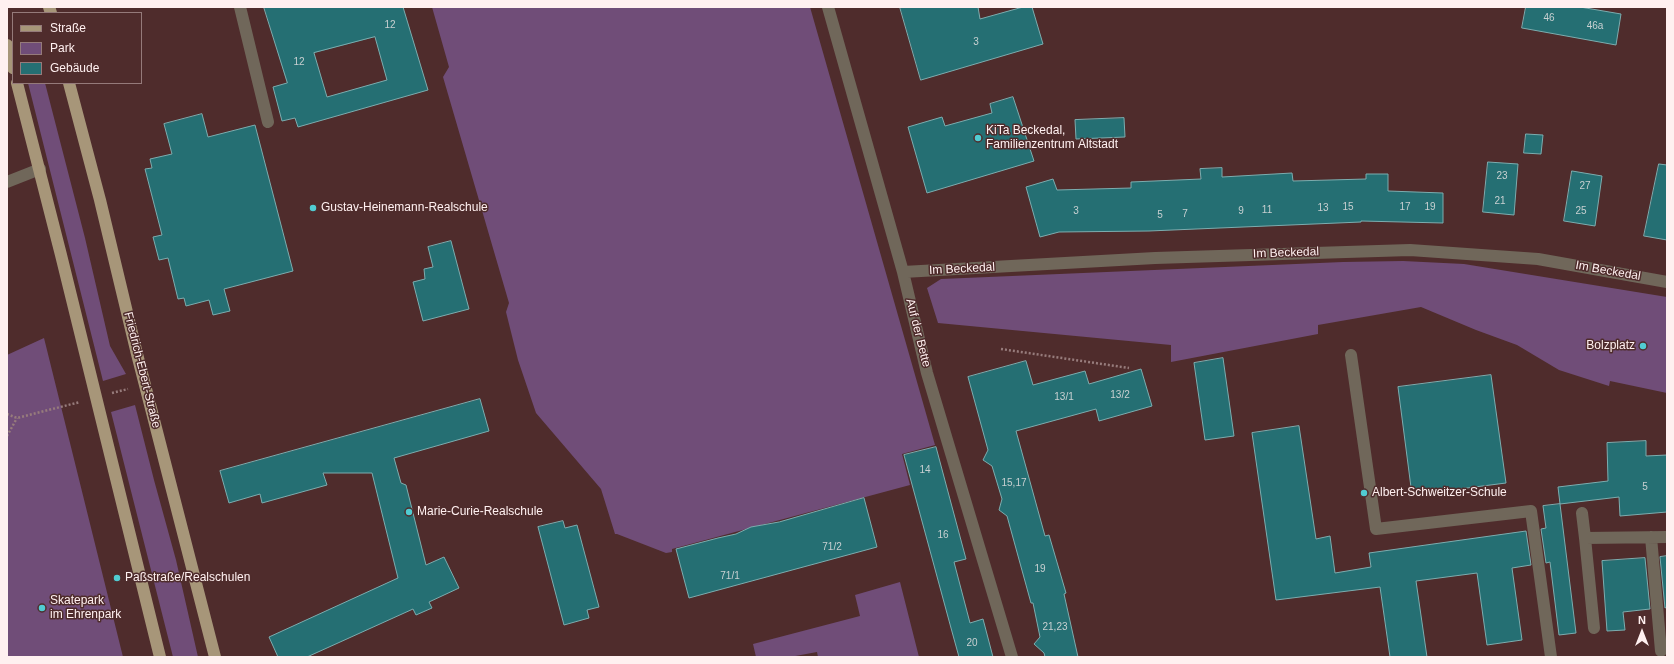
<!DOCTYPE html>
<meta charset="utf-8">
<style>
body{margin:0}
#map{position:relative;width:1674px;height:664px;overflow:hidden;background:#4f2c2c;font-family:Arial,sans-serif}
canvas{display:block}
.frame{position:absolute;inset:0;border:8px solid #fff0f0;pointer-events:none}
.legend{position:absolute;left:12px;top:12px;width:130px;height:72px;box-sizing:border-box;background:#4f2c2c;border:1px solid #957a7a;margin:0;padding:5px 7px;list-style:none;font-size:12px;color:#fff0f0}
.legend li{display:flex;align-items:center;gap:8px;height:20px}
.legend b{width:20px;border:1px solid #957a7a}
.north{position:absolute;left:1622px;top:612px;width:40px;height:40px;-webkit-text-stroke:3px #4f2c2c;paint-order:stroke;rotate:0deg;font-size:11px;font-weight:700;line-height:16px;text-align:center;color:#fff0f0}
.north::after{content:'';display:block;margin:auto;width:14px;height:18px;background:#fff0f0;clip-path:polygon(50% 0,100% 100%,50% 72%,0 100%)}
</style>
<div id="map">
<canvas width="1674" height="664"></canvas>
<div class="frame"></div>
<ul class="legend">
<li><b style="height:5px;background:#a79679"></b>Straße</li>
<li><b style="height:11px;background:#704d78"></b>Park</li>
<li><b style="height:11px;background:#256f73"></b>Gebäude</li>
</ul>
<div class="north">N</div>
</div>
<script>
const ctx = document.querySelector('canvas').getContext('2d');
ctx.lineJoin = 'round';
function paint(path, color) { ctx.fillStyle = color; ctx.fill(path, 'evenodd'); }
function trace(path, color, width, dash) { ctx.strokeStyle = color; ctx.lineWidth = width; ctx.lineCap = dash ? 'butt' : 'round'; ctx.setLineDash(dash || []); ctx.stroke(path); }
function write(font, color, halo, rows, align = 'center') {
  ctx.font = font + ' Arial,sans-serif'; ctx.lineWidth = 3; ctx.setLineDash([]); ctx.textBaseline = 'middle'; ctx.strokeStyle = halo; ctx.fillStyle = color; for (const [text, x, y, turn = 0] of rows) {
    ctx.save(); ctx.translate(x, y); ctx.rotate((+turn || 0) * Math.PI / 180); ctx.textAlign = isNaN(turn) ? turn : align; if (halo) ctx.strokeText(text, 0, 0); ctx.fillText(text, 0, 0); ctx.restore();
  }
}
paint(new Path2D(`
 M 432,7 L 810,7 L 935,445 L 902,454 L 910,485 L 672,549 L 672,552 L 666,553 L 617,534 L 615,534 L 601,489 L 536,413 L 518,360 L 506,312 L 509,303 L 443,77 L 449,67 Z
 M 28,83 L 45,83 L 85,238 L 110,346 L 126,374 L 103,381 Z
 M 1403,261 L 1464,264 L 1667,297 L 1667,393 L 1610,381 L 1609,386 L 1559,370 L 1517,345 L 1476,330 L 1421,307 L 1318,325 L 1318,334 L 1171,362 L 1171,345 L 938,323 L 927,288 L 941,279 L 1343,262 Z
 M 44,338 L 123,657 L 7,657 L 7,355 Z
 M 135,405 L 154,480 L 176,560 L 198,657 L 173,657 L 111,412 Z
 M 900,582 L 919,657 L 818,657 L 817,652 L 790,657 L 756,657 L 753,644 L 860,616 L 855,595 Z`), '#704d78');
const building = new Path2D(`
 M 264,7 L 403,7 L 428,90 L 298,127 L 295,118 L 282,121 L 273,87 L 287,83 ZM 375,37 L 387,80 L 327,97 L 314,53 Z
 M 900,7 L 978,7 L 980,19 L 1023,7 L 1032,7 L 1043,44 L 921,80 Z
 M 1526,7 L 1580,7 L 1621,14 L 1616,45 L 1522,28 Z
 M 1013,97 L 1034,161 L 927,193 L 908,127 L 942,117 L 945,126 L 992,113 L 990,104 Z
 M 202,114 L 208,137 L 255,125 L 293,271 L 224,289 L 230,311 L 213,315 L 209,300 L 186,306 L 184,298 L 178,299 L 168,258 L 159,260 L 153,237 L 162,235 L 145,169 L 152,168 L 150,159 L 172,154 L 164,124 Z
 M 1124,118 L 1125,137 L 1076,139 L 1075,120 Z
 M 1526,134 L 1543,135 L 1541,154 L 1524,153 Z
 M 1488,162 L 1518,164 L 1514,215 L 1483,212 Z
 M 1659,164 L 1667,165 L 1667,240 L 1644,236 Z
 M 1222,168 L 1222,177 L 1292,173 L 1293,181 L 1366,179 L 1366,174 L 1388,174 L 1388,191 L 1443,193 L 1443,223 L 1361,221 L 1361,222 L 1149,231 L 1059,232 L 1040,237 L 1026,187 L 1053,179 L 1057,190 L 1131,188 L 1131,182 L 1201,179 L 1200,169 Z
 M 1572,171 L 1602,176 L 1595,226 L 1564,221 Z
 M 451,241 L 469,309 L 423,321 L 413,282 L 425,279 L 424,269 L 433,267 L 428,247 Z
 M 1223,358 L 1234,436 L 1205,440 L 1194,363 Z
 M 1026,361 L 1033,385 L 1085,371 L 1089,384 L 1141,369 L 1152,406 L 1099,421 L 1096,409 L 1016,431 L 1045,536 L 1049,535 L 1066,593 L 1064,594 L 1078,657 L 1045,657 L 1044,653 L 1034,644 L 1040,637 L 1033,603 L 1031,603 L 1007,516 L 999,510 L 1002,499 L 992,466 L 983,460 L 988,450 L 968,377 Z
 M 1491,375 L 1506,483 L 1412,495 L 1398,387 Z
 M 480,399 L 489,431 L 394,458 L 401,483 L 406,485 L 426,565 L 444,557 L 459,588 L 429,602 L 432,608 L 416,615 L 413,609 L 307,657 L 278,657 L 269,637 L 398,578 L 372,473 L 323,473 L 327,485 L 262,503 L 260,494 L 229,503 L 220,471 Z
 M 1299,426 L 1316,539 L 1330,536 L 1335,573 L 1371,567 L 1369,553 L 1526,531 L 1531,565 L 1512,568 L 1522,640 L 1487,645 L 1477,573 L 1416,581 L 1427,657 L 1390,657 L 1380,587 L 1276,600 L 1252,433 Z
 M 1646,441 L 1646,456 L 1667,455 L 1667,512 L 1620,516 L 1619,497 L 1560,504 L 1558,487 L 1608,481 L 1607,443 Z
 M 936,447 L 966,559 L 954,562 L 970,623 L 983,619 L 993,657 L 959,657 L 951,628 L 904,455 Z
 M 864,498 L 877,547 L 689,598 L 676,549 L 718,538 L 736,534 L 751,527 L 779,522 Z
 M 1560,504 L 1576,633 L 1559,635 L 1550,562 L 1546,563 L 1541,529 L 1546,528 L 1543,506 Z
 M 563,521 L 565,528 L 577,525 L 599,607 L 587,610 L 589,618 L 564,625 L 538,527 Z
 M 1667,556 L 1667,607 L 1665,608 L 1660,557 Z
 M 1645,558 L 1650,609 L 1623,612 L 1625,630 L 1607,631 L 1602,561 Z`);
paint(building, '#256f73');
trace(building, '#7cadaf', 1);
trace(new Path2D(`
 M 1001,349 L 1129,368
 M 112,393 L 128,389
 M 7,414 L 17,418 L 80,402
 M 7,436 L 17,418`), '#977c7c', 2.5, [2, 2]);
trace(new Path2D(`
 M 240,7 L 268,122
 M 7,182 L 40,169
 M 1351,355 L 1376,529 L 1531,511 L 1551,657
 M 1582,513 L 1585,538
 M 1651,537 L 1661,651
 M 1594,628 L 1585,538 L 1667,537`), '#70675a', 12);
trace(new Path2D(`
 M 828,7 L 903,272 L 927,373 L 1012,657
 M 903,272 L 1155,258 L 1410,250 L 1538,259 L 1667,282`), '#70675a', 12);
trace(new Path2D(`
 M 49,7 L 51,13
 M 7,45 L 13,68
 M 17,83 L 61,255 L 160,657
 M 69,83 L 100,200 L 137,354 L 215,657`), '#a79679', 12);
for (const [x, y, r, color] of [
 [978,138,4,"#51ccd2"],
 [313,208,4,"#51ccd2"],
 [1643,346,4,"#51ccd2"],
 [1364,493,4,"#51ccd2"],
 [409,512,4,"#51ccd2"],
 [117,578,4,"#51ccd2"],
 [42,608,4,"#51ccd2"]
]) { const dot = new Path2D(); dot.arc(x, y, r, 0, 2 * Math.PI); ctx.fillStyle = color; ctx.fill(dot); trace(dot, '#4f2c2c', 1.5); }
write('10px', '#c8d0d1', null, [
 ["46",1549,18],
 ["12",390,25],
 ["46a",1595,26],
 ["3",976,42],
 ["12",299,62],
 ["23",1502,176],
 ["27",1585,186],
 ["21",1500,201],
 ["15",1348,207],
 ["17",1405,207],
 ["19",1430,207],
 ["13",1323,208],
 ["11",1267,210],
 ["3",1076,211],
 ["9",1241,211],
 ["25",1581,211],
 ["7",1185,214],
 ["5",1160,215],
 ["13/2",1120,395],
 ["13/1",1064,397],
 ["14",925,470],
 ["15,17",1014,483],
 ["5",1645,487],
 ["16",943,535],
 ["71/2",832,547],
 ["19",1040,569],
 ["71/1",730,576],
 ["21,23",1055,627],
 ["20",972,643]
]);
write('12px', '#fff0f0', '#4f2c2c', [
 ["KiTa Beckedal,",986,131],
 ["Familienzentrum Altstadt",986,145],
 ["Gustav-Heinemann-Realschule",321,208],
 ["Bolzplatz",1635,346,"right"],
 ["Albert-Schweitzer-Schule",1372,493],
 ["Marie-Curie-Realschule",417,512],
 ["Paßstraße/Realschulen",125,578],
 ["Skatepark",50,601],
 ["im Ehrenpark",50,615]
], 'left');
write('12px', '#fff0f0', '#4f2c2c', [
 ["Im Beckedal",1286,253,-2],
 ["Im Beckedal",962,269,-3],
 ["Im Beckedal",1608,271,10],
 ["Auf der Bette",918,333,76],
 ["Friedrich-Ebert-Straße",142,370,76]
]);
</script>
